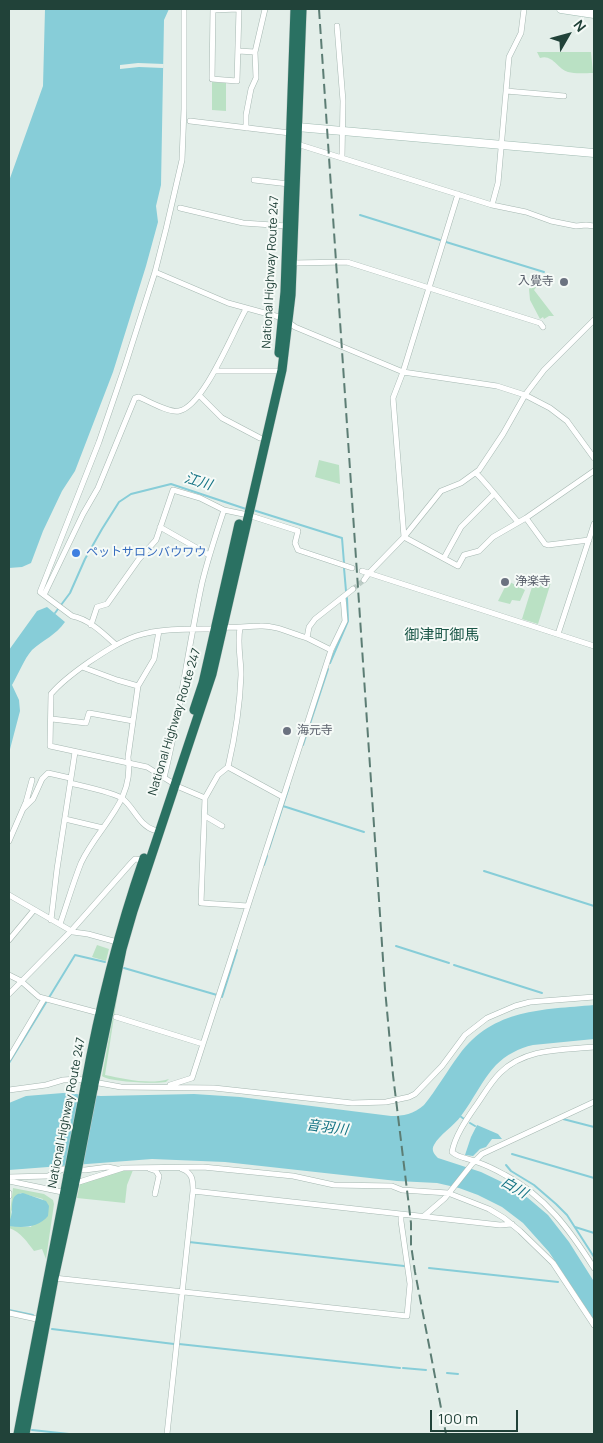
<!DOCTYPE html>
<meta charset="utf-8">
<style>
body{margin:0}
#map{position:relative;width:603px;height:1443px;overflow:hidden;background:#e3eee9;font-family:Manrope,sans-serif}
canvas{display:block}
.frame{position:absolute;inset:0;border:10px solid #214239;pointer-events:none}
.north{position:absolute;left:543px;top:10px;width:50px;height:50px;-webkit-text-stroke:4px #f5faf7;paint-order:stroke;rotate:52deg;font-size:14px;font-weight:700;line-height:20px;text-align:center;color:#214239}
.north::after{content:'';display:block;margin:auto;width:18px;height:22px;background:#214239;clip-path:polygon(50% 0,100% 100%,50% 72%,0 100%)}
.scale{position:absolute;left:430px;top:1410px;width:88px;height:22px;box-sizing:border-box;border:2px solid #214239;border-top:0;padding-left:6px;font-size:15px;line-height:18px;white-space:nowrap;color:#214239;-webkit-text-stroke:4px #f5faf7;paint-order:stroke}
</style>
<div id="map">
<canvas width="603" height="1443"></canvas>
<div class="frame"></div>
<div class="north">N</div>
<div class="scale">100 m</div>
</div>
<script>
const ctx = document.querySelector('canvas').getContext('2d');
ctx.lineJoin = 'round';
function paint(path, color) { ctx.fillStyle = color; ctx.fill(path, 'evenodd'); }
function trace(path, color, width, dash) { ctx.strokeStyle = color; ctx.lineWidth = width; ctx.lineCap = dash ? 'butt' : 'round'; ctx.setLineDash(dash || []); ctx.stroke(path); }
function write(font, color, halo, rows, align = 'center') {
  ctx.font = font + ' Manrope,"Noto Sans JP",sans-serif'; ctx.lineWidth = 4; ctx.setLineDash([]); ctx.textBaseline = 'middle'; ctx.strokeStyle = halo; ctx.fillStyle = color; for (const [text, x, y, turn = 0] of rows) {
    ctx.save(); ctx.translate(x, y); ctx.rotate((+turn || 0) * Math.PI / 180); ctx.textAlign = isNaN(turn) ? turn : align; if (halo) ctx.strokeText(text, 0, 0); ctx.fillText(text, 0, 0); ctx.restore();
  }
}
paint(new Path2D(`
 M 537,52 L 591,52 L 593,73 C 586,73 575,74 568,72 C 557,69 553,54 540,58 Z
 M 212,82 L 226,83 L 226,111 L 212,110 Z
 M 541,276 L 544,278 L 534,290 L 554,316 L 549,316 L 544,319 L 543,317 L 540,319 L 530,300 L 529,289 Z
 M 319,460 L 339,465 L 340,484 L 315,477 Z
 M 536,574 L 552,579 L 538,624 L 522,619 Z
 M 508,581 L 525,590 L 520,601 L 512,600 L 510,604 L 498,601 Z
 M 97,945 L 109,949 L 106,961 L 92,957 Z
 M 121,972 L 105,1075 C 125,1079 149,1085 169,1079 L 166,1082 C 156,1084 108,1082 102,1076 Z
 M 125,1170 L 133,1170 L 127,1185 L 125,1203 L 77,1198 L 80,1183 Z
 M 13,1188 L 44,1194 L 53,1200 L 54,1204 L 46,1259 L 42,1249 L 34,1251 C 27,1242 21,1232 9,1228 L 9,1226 L 31,1227 L 43,1199 L 20,1193 L 11,1212 L 12,1217 L 9,1221 Z`), '#bae1c4');
paint(new Path2D(`
 M 45,9 L 169,9 L 164,20 L 161,185 L 156,206 L 158,222 L 146,266 L 113,372 L 75,471 L 62,491 L 43,531 L 31,563 L 22,567 L 9,568 L 9,181 L 43,86 Z
 M 47,607 L 65,622 C 55,636 44,639 32,650 C 24,659 18,675 12,685 L 19,700 L 20,711 L 9,753 L 9,650 L 37,611 Z
 M 594,1005 L 594,1039 L 533,1045 C 519,1048 506,1055 496,1065 C 482,1080 473,1100 461,1116 C 454,1126 439,1135 434,1145 C 431,1150 434,1154 438,1158 L 481,1172 L 506,1184 L 528,1198 L 548,1215 L 569,1242 L 593,1280 L 594,1320 L 549,1252 L 523,1223 L 502,1207 L 478,1195 L 459,1188 L 437,1183 L 397,1181 L 225,1162 L 152,1159 L 9,1170 L 9,1103 L 26,1096 L 63,1093 L 101,1096 L 194,1094 L 240,1097 L 391,1116 C 403,1116 414,1114 424,1105 C 437,1089 447,1071 459,1055 C 494,1008 542,1010 594,1005 Z
 M 477,1125 L 498,1134 L 502,1139 L 492,1139 L 486,1147 L 480,1149 L 473,1156 L 465,1155 L 471,1137 Z
 M 23,1193 L 46,1201 L 49,1206 L 48,1216 C 38,1228 22,1228 9,1226 L 9,1221 C 16,1212 6,1194 23,1193 Z`), '#87cdd8');
paint(new Path2D(`
 M 138,63 L 164,64 L 163,68 L 139,67 L 120,69 L 120,65 Z`), '#e3eee9');
trace(new Path2D(`
 M 360,215 L 440,240
 M 446,242 L 544,272
 M 253,510 L 342,538 L 344,563
 M 344,568 L 346,591
 M 55,613 L 70,593 L 85,559 L 102,529 L 119,502 L 131,494 L 171,484 L 246,509
 M 330,663 L 348,621 L 347,598
 M 303,745 L 328,669
 M 283,806 L 364,832
 M 269,849 L 289,787
 M 264,865 L 267,856
 M 484,871 L 594,906
 M 396,946 L 449,963
 M 454,965 L 542,993
 M 124,968 L 217,995
 M 222,997 L 237,950
 M 9,1063 L 75,955 L 105,962
 M 460,1116 L 464,1119
 M 563,1119 L 594,1127
 M 470,1123 L 475,1126
 M 512,1154 L 594,1178
 M 506,1165 L 511,1171 L 534,1185 L 556,1204 L 567,1215 L 594,1257
 M 575,1227 L 594,1233
 M 189,1242 L 404,1266
 M 429,1268 L 558,1282
 M 9,1310 L 33,1315
 M 52,1329 L 174,1344
 M 179,1344 L 400,1368
 M 403,1368 L 426,1370
 M 447,1373 L 458,1374
 M 32,1430 L 69,1434`), '#87cdd8', 2);
trace(new Path2D(`
 M 353,589 L 364,580`), '#bcccc6', 5, [5, 2.5]);
const street = new Path2D(`
 M 213,9 L 212,79 L 237,81 L 239,9
 M 213,10 L 238,9
 M 337,26 L 343,101 L 342,157
 M 238,51 L 255,52
 M 506,91 L 564,96
 M 190,121 L 290,133
 M 246,128 L 246,115 L 251,89 L 256,78 L 255,52 L 265,9
 M 297,144 L 492,205 L 526,212 L 551,221 L 576,226 L 586,225 L 594,226
 M 254,180 L 289,184
 M 492,205 L 498,183 L 509,57 L 521,33 L 524,9
 M 180,208 L 243,223 L 287,226
 M 293,263 L 347,262 L 540,323 L 543,327
 M 155,272 L 228,303 L 283,318 L 295,327 L 403,372 L 497,386 L 525,395 L 550,408 L 567,421 L 594,458
 M 216,371 L 276,371
 M 199,395 L 222,418 L 260,438
 M 476,473 C 491,488 504,506 518,522
 M 526,518 L 545,544 L 548,545 L 589,540
 M 160,527 L 209,555
 M 404,537 L 393,398 L 403,372 L 458,194
 M 404,537 L 458,566 L 464,555 L 479,551 L 493,537 L 526,518 L 594,471
 M 444,558 L 461,527 L 494,494
 M 362,571 L 594,646
 M 364,580 L 369,573 L 404,537 L 441,491 L 461,483 L 479,470 L 503,434 L 525,395 L 544,370 L 594,320
 M 44,595 L 83,514 L 98,488 L 135,398 L 139,397 C 148,401 169,413 179,411 C 204,406 233,331 246,309
 M 91,625 L 97,607 L 107,604 L 139,559 L 156,540 L 173,490 L 200,498 L 224,510 L 248,515 L 298,531 L 295,543 L 298,550 L 352,568
 M 223,627 C 236,628 247,626 260,626 C 276,625 292,634 307,638 L 309,627 L 315,619 L 353,589
 M 216,629 C 191,629 160,628 136,636 C 119,642 104,652 89,662 C 76,671 62,681 51,694 L 50,746 L 147,767 L 179,787 L 205,798 L 218,775 L 228,767 C 235,737 240,706 241,675 C 241,659 237,644 240,628
 M 558,634 L 594,524
 M 307,638 L 331,650
 M 116,645 C 104,634 89,619 72,616 L 40,592 L 99,442 L 125,366 L 155,272 L 166,229 L 182,160 L 184,109 L 184,9
 M 82,667 L 117,680 L 138,686
 M 52,719 L 86,723 L 89,713 L 133,721
 M 228,767 L 283,797
 M 164,778 C 180,714 188,648 202,583 C 208,558 216,534 224,510
 M 70,783 C 82,786 116,793 123,799 C 134,808 140,826 154,830
 M 205,798 L 201,903 L 248,906
 M 23,809 L 33,799 L 42,779 L 48,773 L 70,778
 M 205,816 L 222,826
 M 65,819 L 103,828
 M 9,841 L 26,802 L 32,780
 M 9,895 L 73,932 L 88,934 L 117,942
 M 51,920 L 57,869 L 75,752
 M 60,924 C 67,904 73,883 81,863 C 98,826 135,802 128,757 L 138,686 L 154,659 L 159,631
 M 9,940 L 34,910
 M 9,975 L 21,981 L 39,997 L 99,1013
 M 9,994 L 71,931 L 132,862 L 135,859 L 143,860
 M 116,1017 L 203,1044
 M 594,1047 C 562,1050 525,1048 500,1073 C 490,1083 483,1096 475,1107 C 466,1120 455,1136 452,1152 C 458,1158 468,1158 477,1162 C 486,1165 496,1170 505,1175 C 545,1196 570,1230 594,1268
 M 9,1058 L 44,999
 M 170,1085 L 192,1078 L 331,650 L 345,621 L 343,597
 M 9,1090 L 46,1085 L 63,1080 L 77,1079 L 121,1087 L 214,1088 L 352,1103 L 386,1102 L 409,1097 L 415,1094 L 442,1066 L 465,1035 L 487,1018 L 515,1006 L 530,1002 L 594,997
 M 150,1169 L 156,1171 L 159,1176 L 155,1194
 M 9,1177 L 48,1176 L 63,1169 L 85,1170 L 108,1167 L 117,1169
 M 9,1181 L 67,1193
 M 75,1181 L 79,1182 L 123,1168 L 203,1167 L 293,1176 L 334,1185 L 392,1186 L 402,1190 L 448,1193 L 489,1209 L 504,1218 L 520,1231 L 553,1263 L 594,1325
 M 193,1191 L 500,1225 L 512,1224
 M 9,1193 L 9,1196
 M 424,1216 L 445,1198 L 472,1164 L 482,1154 L 594,1102
 M 54,1278 L 407,1316 L 410,1284 L 401,1221 L 401,1215
 M 9,1313 L 41,1320
 M 167,1434 L 193,1191 C 193,1181 193,1173 182,1169`);
const secondary = new Path2D(`
 M 561,9 L 594,14
 M 297,127 L 594,153`);
const highway = new Path2D(`
 M 279,353 L 285,292 L 295,9
 M 194,710 L 203,683 L 239,524
 M 85,1087 C 99,1009 118,933 144,858
 M 93,1089 L 122,949 L 133,911 L 212,674 L 282,370 L 291,295 L 302,9
 M 18,1434 L 68,1175
 M 25,1434 L 54,1278 L 76,1177`);
trace(street, '#a5b7b1', 6);
trace(secondary, '#a0bbb2', 9);
trace(highway, '#c1cac8', 10);
trace(street, '#fff', 5);
trace(secondary, '#fff', 8);
trace(highway, '#2a7162', 9);
trace(new Path2D(`
 M 319,9 L 385,989 L 393,1075 L 411,1223 L 411,1245 L 415,1272 L 446,1434`), '#5c7d74', 2, [10, 5]);
const highwayBridge = new Path2D(`
 M 68,1175 L 85,1087
 M 76,1177 L 93,1089`);
trace(highwayBridge, '#c1cac8', 10, []);
trace(highwayBridge, '#2a7162', 9);
for (const [x, y, r, color] of [
 [564,282,5,"#6b7280"],
 [76,553,5,"#3f7fe0"],
 [505,582,5,"#6b7280"],
 [287,731,5,"#6b7280"]
]) { const dot = new Path2D(); dot.arc(x, y, r, 0, 2 * Math.PI); ctx.fillStyle = color; ctx.fill(dot); trace(dot, '#f5faf7', 2); }
write('12px', '#214239', '#f5faf7', [
 ["National Highway Route 247",271,272,-87],
 ["National Highway Route 247",175,722,-73],
 ["National Highway Route 247",67,1113,-79]
]);
write('12px', '#5b616d', '#f5faf7', [
 ["入覺寺",554,282,"right"],
 ["浄楽寺",515,582],
 ["海元寺",297,731]
], 'left');
write('12px', '#366cbe', '#f5faf7', [
 ["ペットサロンバウワウ",86,553]
], 'left');
write('italic 14px', '#147384', '#f5faf7', [
 ["江川",198,482,17],
 ["音羽川",327,1128,7],
 ["白川",514,1188,30]
]);
write('15px', '#1a5647', '#f5faf7', [
 ["御津町御馬",442,636]
]);
</script>
